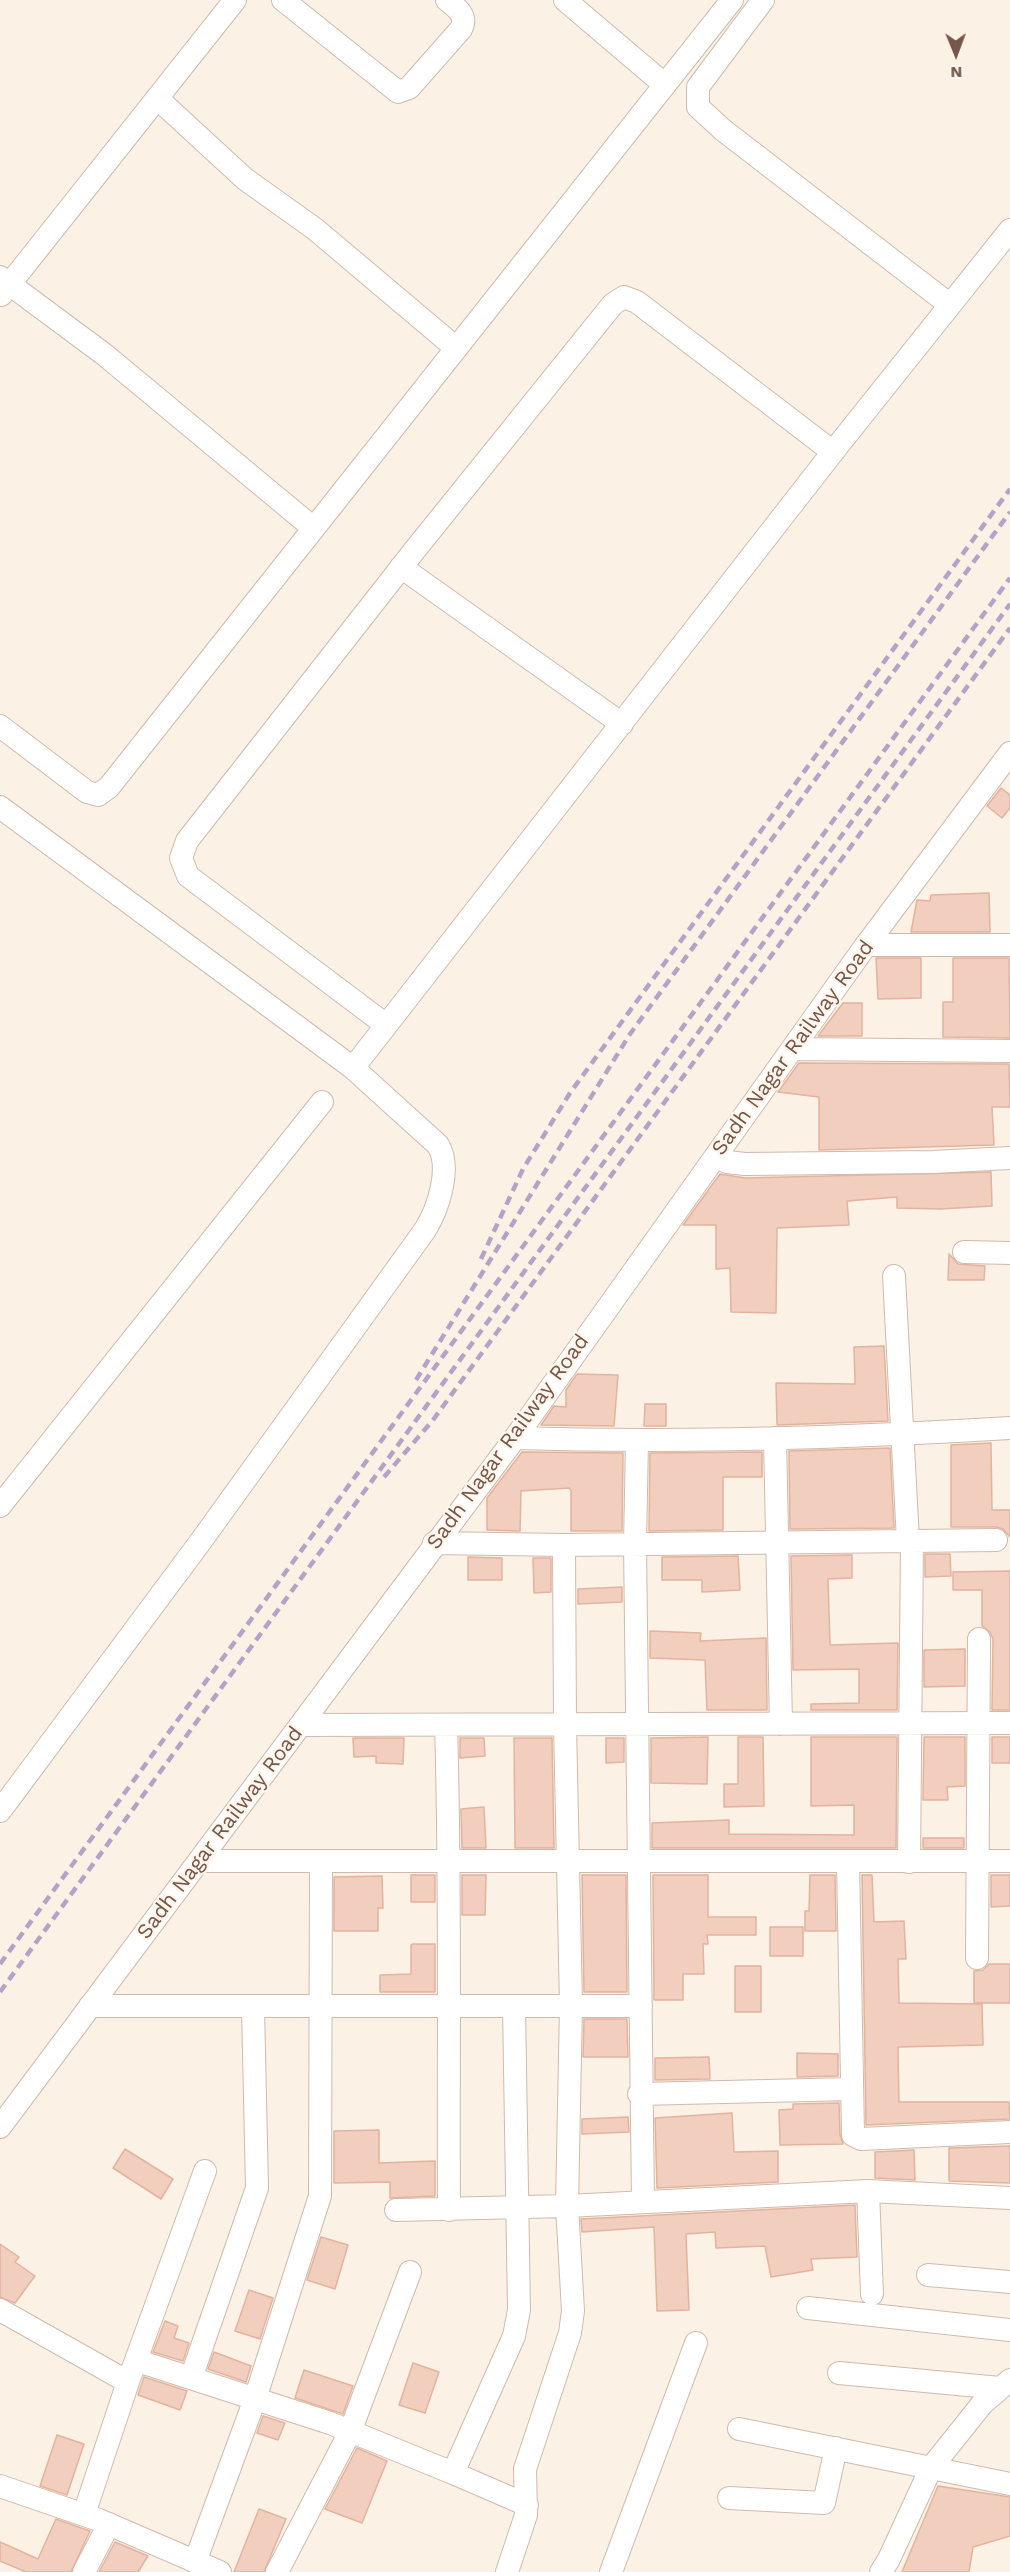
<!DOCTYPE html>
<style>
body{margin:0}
#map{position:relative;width:1010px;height:2572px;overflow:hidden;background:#fcf1e5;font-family:"Work Sans",sans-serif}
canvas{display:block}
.north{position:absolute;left:926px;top:24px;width:60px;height:60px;-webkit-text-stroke:4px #fff6eb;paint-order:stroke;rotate:179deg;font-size:16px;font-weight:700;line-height:24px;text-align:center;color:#75564a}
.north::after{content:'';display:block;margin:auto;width:21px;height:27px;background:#75564a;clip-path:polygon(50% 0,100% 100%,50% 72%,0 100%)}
</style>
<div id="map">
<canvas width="1010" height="2572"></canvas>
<div class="north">N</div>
</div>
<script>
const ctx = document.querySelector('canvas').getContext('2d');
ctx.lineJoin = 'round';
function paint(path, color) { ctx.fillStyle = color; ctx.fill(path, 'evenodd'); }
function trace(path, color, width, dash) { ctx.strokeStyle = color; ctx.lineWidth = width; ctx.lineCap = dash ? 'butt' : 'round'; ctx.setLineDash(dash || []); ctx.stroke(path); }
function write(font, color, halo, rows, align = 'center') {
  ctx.font = font + ' "Work Sans",sans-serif'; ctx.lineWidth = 4.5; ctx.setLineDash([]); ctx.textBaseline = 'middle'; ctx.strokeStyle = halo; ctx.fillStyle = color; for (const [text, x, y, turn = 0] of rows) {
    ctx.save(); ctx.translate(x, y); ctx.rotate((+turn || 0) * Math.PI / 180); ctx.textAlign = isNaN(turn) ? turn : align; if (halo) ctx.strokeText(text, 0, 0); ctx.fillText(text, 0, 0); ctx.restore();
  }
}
const building = new Path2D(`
 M 1001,788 L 1010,795 L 1010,808 L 1002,818 L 987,806 Z
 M 989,893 L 990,932 L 911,932 L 917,900 L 930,901 L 931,895 Z
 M 876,958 L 921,958 L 921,998 L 878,999 Z
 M 953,958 L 1009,958 L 1010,1038 L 943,1037 L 943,1002 L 953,1002 Z
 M 843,1003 L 862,1003 L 862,1036 L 818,1036 Z
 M 799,1063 L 1009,1064 L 1010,1107 L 992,1107 L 994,1145 L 819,1150 L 819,1097 L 778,1092 Z
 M 991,1172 L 992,1206 L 940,1209 L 897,1208 L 897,1197 L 847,1201 L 849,1225 L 777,1228 L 776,1313 L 731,1312 L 730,1268 L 716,1269 L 716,1225 L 683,1225 L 720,1174 L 745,1178 Z
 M 949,1254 L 958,1264 L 985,1266 L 984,1280 L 948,1280 Z
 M 884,1346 L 888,1421 L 777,1425 L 776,1383 L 855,1384 L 854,1347 Z
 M 577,1374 L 618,1375 L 614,1426 L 541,1425 L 554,1406 L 566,1407 L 566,1390 Z
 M 645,1404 L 666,1404 L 666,1426 L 644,1426 Z
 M 991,1443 L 992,1510 L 1010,1510 L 1010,1537 L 1003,1529 L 996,1527 L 951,1527 L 951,1445 Z
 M 890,1448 L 894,1528 L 790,1529 L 789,1451 Z
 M 522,1452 L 623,1453 L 622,1531 L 571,1531 L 571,1490 L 569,1488 L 521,1491 L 520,1531 L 487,1530 L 487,1498 Z
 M 762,1452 L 762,1477 L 723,1477 L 723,1530 L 649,1531 L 650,1453 Z
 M 925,1554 L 950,1554 L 951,1576 L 925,1577 Z
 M 852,1555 L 852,1578 L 828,1579 L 830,1645 L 898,1643 L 897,1710 L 811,1710 L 811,1704 L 859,1703 L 859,1669 L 793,1670 L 791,1556 Z
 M 738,1556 L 740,1590 L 702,1592 L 702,1580 L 662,1580 L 662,1557 Z
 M 468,1557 L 502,1558 L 502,1580 L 468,1580 Z
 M 533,1558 L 551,1558 L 551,1592 L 534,1593 Z
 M 1010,1571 L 1010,1710 L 992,1710 L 993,1639 L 990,1632 L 982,1626 L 982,1590 L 953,1590 L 953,1572 Z
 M 622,1587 L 622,1602 L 578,1604 L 578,1589 Z
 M 650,1631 L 701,1633 L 700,1641 L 766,1638 L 767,1710 L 707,1710 L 705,1660 L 650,1658 Z
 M 965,1649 L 965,1686 L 924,1687 L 924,1650 Z
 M 708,1737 L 707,1784 L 651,1783 L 651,1738 Z
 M 738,1737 L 763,1737 L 764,1806 L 724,1807 L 724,1784 L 738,1784 Z
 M 811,1737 L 897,1737 L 896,1848 L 652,1848 L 652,1823 L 729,1820 L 729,1834 L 854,1835 L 854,1805 L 811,1806 Z
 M 924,1737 L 965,1737 L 965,1786 L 947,1787 L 948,1800 L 923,1800 Z
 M 992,1737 L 1010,1737 L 1010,1763 L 992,1763 Z
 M 353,1738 L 404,1738 L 403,1764 L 376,1763 L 376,1756 L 354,1757 Z
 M 460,1738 L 484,1738 L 485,1756 L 460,1758 Z
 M 514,1738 L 552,1738 L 554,1848 L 515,1848 Z
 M 606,1738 L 624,1738 L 624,1762 L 606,1763 Z
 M 484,1807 L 486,1848 L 462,1848 L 461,1809 Z
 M 923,1838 L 964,1838 L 964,1848 L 923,1848 Z
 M 411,1875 L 435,1875 L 435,1902 L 411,1902 Z
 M 462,1875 L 486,1875 L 485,1915 L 462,1915 Z
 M 582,1875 L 626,1875 L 627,1992 L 584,1992 Z
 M 653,1875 L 708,1875 L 708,1917 L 756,1917 L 756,1935 L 707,1935 L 708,1944 L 703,1944 L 704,1974 L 683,1974 L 683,2000 L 654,2000 Z
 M 810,1875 L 835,1875 L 836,1931 L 805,1931 L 805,1911 L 809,1911 Z
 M 862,1875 L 872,1875 L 874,1922 L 904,1921 L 906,1959 L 898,1959 L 899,2003 L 982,2004 L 983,2045 L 898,2047 L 899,2102 L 1009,2102 L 1010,2119 L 866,2125 Z
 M 991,1875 L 1010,1875 L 1010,1906 L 991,1907 Z
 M 382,1876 L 383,1908 L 378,1908 L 378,1931 L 334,1931 L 334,1877 Z
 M 770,1927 L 803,1927 L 803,1956 L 770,1956 Z
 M 413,1944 L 435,1944 L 435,1992 L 380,1992 L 380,1975 L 411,1974 L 411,1945 Z
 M 989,1964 L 1010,1964 L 1010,2003 L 974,2003 L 974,1971 L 983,1970 Z
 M 735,1966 L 761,1966 L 761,2012 L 735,2012 Z
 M 584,2019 L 627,2019 L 628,2057 L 583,2057 Z
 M 797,2053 L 838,2054 L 838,2076 L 797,2077 Z
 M 709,2057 L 710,2079 L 655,2080 L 655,2058 Z
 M 839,2103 L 840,2135 L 843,2144 L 780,2145 L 779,2110 L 793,2109 L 793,2104 Z
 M 732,2113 L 734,2152 L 778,2151 L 778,2182 L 657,2188 L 655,2118 Z
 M 628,2117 L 629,2132 L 582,2134 L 582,2119 Z
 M 379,2130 L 379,2163 L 435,2161 L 435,2196 L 390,2198 L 390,2182 L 334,2183 L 334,2131 Z
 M 1010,2146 L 1010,2183 L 949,2181 L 949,2148 Z
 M 125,2149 L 173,2179 L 161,2199 L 113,2168 Z
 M 914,2150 L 915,2180 L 875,2178 L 875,2152 Z
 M 855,2205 L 857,2257 L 811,2259 L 813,2270 L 771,2277 L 765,2246 L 716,2248 L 715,2232 L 686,2234 L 689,2310 L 657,2311 L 654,2227 L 582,2232 L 581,2219 Z
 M 321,2237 L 348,2245 L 335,2289 L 307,2280 Z
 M 0,2244 L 19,2257 L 15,2262 L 35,2276 L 15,2303 L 0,2297 Z
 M 249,2290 L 273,2298 L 260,2339 L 235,2331 Z
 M 165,2321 L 178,2326 L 174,2338 L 189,2343 L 183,2361 L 153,2352 Z
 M 214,2352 L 251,2366 L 246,2382 L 208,2369 Z
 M 413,2363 L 439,2372 L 425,2413 L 399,2405 Z
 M 304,2370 L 353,2386 L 343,2414 L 295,2398 Z
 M 144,2377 L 187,2391 L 180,2410 L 138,2395 Z
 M 263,2416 L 285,2423 L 278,2440 L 257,2433 Z
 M 57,2435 L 84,2444 L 67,2495 L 40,2486 Z
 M 357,2448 L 387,2461 L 362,2523 L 325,2509 Z
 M 938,2486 L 1010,2497 L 1010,2536 L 973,2547 L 969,2572 L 902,2572 Z
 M 259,2509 L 286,2519 L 264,2572 L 234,2572 Z
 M 56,2519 L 90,2531 L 71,2572 L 26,2572 L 0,2561 L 0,2542 L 38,2559 Z
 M 115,2542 L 148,2556 L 138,2572 L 99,2572 Z`);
paint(building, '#f1cebd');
trace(building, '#e4b39d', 1.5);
const minor = new Path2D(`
 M 283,0 L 398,92 L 409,88 L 461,29 C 468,16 457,8 447,0
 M 565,0 L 665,85
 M 763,0 L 698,87 L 698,107 L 723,130 L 950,305
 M 157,98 L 245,179 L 315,229 L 456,348
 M 0,277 L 105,355 L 312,527
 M 1,295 L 235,0
 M 401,567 L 622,724
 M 0,726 L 87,792 L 98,795 L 109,787 L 732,0
 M 0,807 L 353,1068 L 438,1145 C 452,1168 438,1209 425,1230 L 201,1541 L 0,1811
 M 866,945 L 1010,945
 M 386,1025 L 188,876 L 181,858 L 187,841 L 414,551 L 613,304 L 624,297 L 637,302 L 833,452
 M 792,1049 L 1010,1051
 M 353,1068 L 836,448 L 1010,230
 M 715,1157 L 727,1162 L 745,1164 L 933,1162 L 1010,1158
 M 964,1252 L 1010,1253
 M 894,1276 L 908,1541
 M 515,1438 C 680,1443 845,1438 1010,1428
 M 775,1438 L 781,1724
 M 637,1442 L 635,1544 L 643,2202
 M 0,1506 L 322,1102
 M 434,1543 L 564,1545 L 996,1540
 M 301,1725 L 1010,1723
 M 446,1725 C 451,1886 448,2048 449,2210
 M 200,1861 L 1010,1861
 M 848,1861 L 853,2135 L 861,2139 L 1010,2132
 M 909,1862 L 912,1541
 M 977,1958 L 979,1639
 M 90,2006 L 641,2006
 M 639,2094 L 851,2089
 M 0,2127 L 515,1438 L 864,948 L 1010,753
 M 868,2191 L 872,2294
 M 396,2210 L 567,2206 L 868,2191 L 1010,2198
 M 928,2275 L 1010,2282
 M 808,2308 L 1010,2330
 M 0,2310 L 128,2382 L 205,2171
 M 138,2361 L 330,2423 L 453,2473 L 514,2336 L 519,2310 L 514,2006
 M 839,2373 L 1000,2388
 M 191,2378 L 257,2188 L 253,2007
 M 739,2429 L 1010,2484
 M 453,2473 L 527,2505
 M 0,2486 L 99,2520 L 220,2572
 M 729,2498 L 824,2503 L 836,2448
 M 84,2514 L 128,2382
 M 195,2562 L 255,2399 L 320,2196 L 321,1861
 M 84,2572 L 109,2524
 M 277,2572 L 350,2432 L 410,2272
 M 507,2572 L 526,2515 L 525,2469 L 570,2333 L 573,2311 L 567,2206 L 571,2006 L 565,1724 L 564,1545
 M 611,2572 L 696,2343
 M 881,2572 L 889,2559 L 931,2468 L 982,2404 L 1010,2380`);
trace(minor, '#d0baae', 24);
trace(minor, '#fff', 22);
trace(new Path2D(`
 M 481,1259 L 523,1169 L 570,1093 L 1010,489
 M 416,1380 L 630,1034 L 1010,512
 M 384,1477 L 433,1420 L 1010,628
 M 0,1964 L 1010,578
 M 0,1992 L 1010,604`), '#b3a3c6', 4.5, [9, 6]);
write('21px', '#75564a', '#fff6eb', [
 ["Sadh Nagar Railway Road",793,1048,-54],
 ["Sadh Nagar Railway Road",508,1442,-54],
 ["Sadh Nagar Railway Road",220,1833,-53]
]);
</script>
